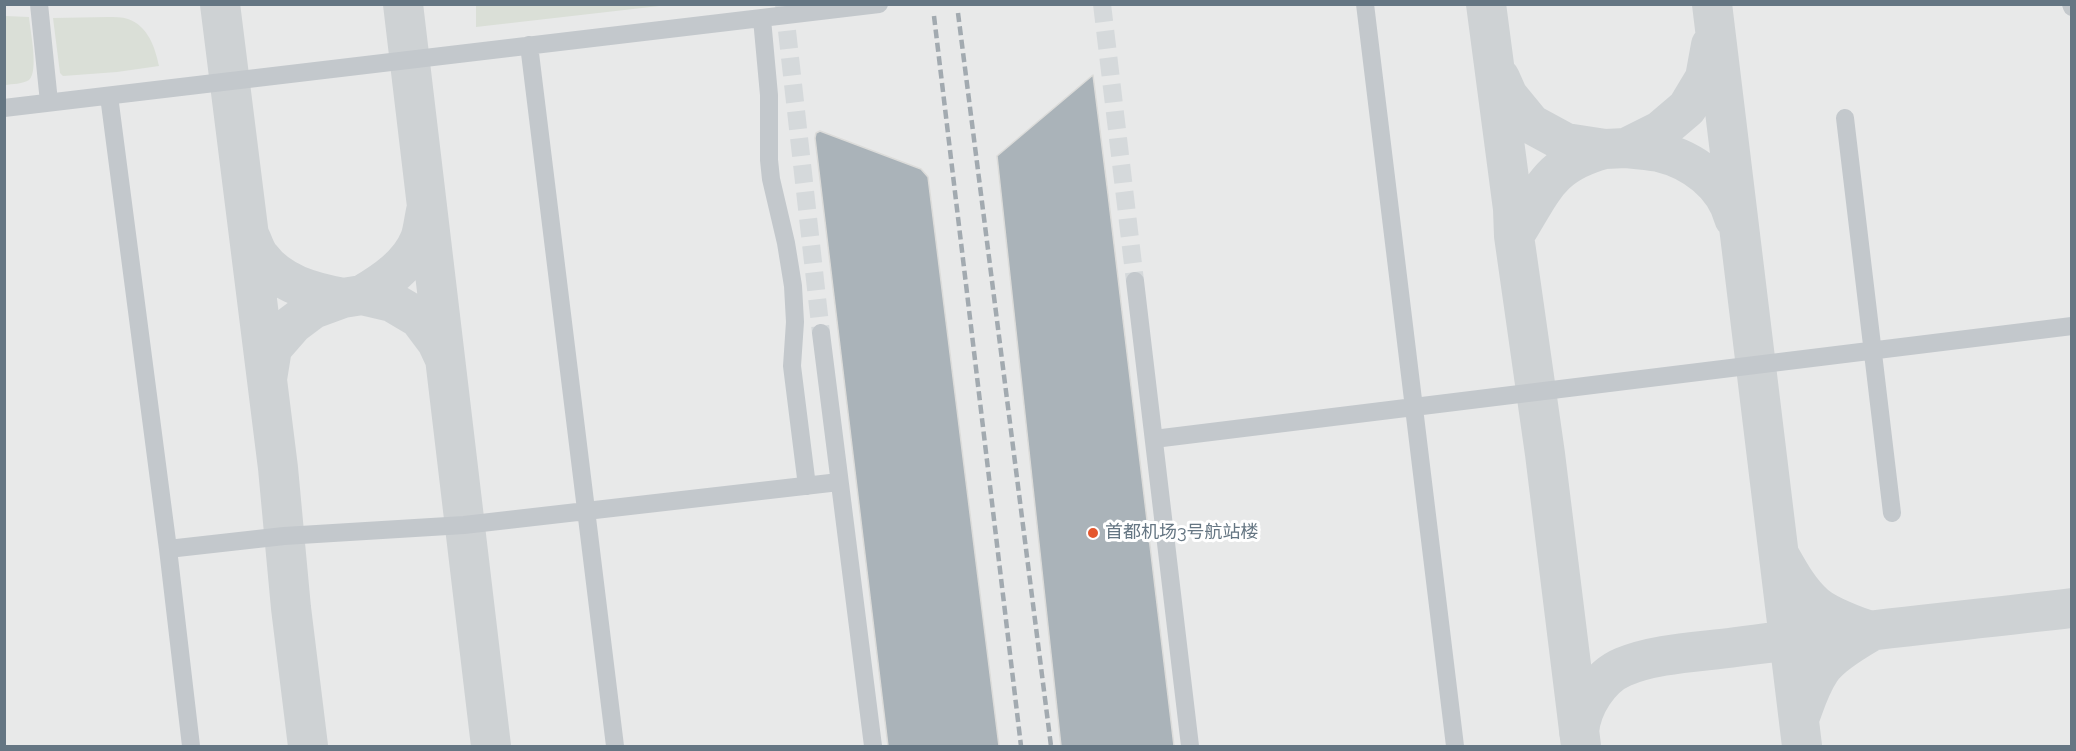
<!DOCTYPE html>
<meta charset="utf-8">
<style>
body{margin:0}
#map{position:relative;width:2076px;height:751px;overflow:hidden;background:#fafaf8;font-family:Raleway,sans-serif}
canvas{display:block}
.frame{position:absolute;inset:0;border:6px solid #657683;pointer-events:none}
</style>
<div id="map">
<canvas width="2076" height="751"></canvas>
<div class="frame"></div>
</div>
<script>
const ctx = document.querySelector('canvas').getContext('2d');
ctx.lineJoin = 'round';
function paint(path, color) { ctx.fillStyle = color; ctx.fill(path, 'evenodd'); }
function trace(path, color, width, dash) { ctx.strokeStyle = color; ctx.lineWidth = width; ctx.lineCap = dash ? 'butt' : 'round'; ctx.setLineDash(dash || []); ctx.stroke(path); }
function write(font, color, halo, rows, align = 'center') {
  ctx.font = font + ' Raleway,"Noto Sans SC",sans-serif'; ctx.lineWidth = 6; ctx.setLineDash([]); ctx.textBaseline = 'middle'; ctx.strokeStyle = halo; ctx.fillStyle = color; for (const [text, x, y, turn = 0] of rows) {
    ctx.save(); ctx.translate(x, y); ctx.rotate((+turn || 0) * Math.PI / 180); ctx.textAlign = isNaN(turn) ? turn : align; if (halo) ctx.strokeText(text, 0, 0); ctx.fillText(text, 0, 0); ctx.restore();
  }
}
paint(new Path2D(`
 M 4,5 L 2071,5 L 2071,746 L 5,746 Z`), '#e8e9e9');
paint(new Path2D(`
 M 476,5 L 476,4 L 668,5 L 476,27 Z
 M 5,16 L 29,17 C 30,30 39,71 29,80 C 23,84 12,84 5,85 Z
 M 108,17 C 114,17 122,17 128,19 C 148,26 155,47 159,66 L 117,72 L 63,76 L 60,73 L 53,18 Z`), '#dadfd7');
trace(new Path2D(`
 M 220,4 L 278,468 L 291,608 L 308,746
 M 403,4 L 491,746
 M 1486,4 L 1513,209 L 1514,236 L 1545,454 L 1581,746
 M 1712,4 L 1802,746
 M 1500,78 L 1508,96 L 1531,124 L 1566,143 L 1605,149 L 1626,148 L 1660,131 L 1687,108 L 1705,78 L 1711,45
 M 1626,148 C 1637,149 1649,150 1659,152 C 1693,160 1725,184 1734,218
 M 249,235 C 253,242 255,251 260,257 C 280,284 312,292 343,298
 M 1514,236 C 1543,190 1548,164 1605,149
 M 362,295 C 384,282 410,265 420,239 C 423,231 424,220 426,211
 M 267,379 L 272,348 L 293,324 L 313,309 L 343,298 L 362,295 L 392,302 L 419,318 L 437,342 L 444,357
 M 1781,558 C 1790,574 1800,592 1815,605 C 1827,615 1856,627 1872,631 C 1855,641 1830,655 1820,671 C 1810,686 1805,703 1799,719
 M 1579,732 C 1581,707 1599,677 1623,667 C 1656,653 1700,652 1736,647 C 1847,632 1960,621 2072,608`), '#ced2d4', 40);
const building = new Path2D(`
 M 1093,75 L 1108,194 L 1174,746 L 1061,746 L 997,156 Z
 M 820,131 L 921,169 L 928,177 L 999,746 L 888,746 L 815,138 L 816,133 Z`);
paint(building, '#aab3b9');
trace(building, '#dcdcda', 1.5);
trace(new Path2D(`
 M 784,4 L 821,333
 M 1102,4 L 1135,281`), '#d5d9db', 18, [18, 9]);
trace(new Path2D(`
 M 39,4 L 49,102
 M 1365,4 L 1455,746
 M 2071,4 L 2072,7
 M 762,19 L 769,95 L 769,160 L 771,179 L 786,243 L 793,286 L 795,322 L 792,366 L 807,486
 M 529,45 L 615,746
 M 109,96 L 168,549 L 191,746
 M 4,108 L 879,4
 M 1845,118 L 1892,513
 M 1135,281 L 1190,746
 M 821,333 L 873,746
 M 1154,439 L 2072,326
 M 168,549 L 284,536 L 464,525 L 839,482`), '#c3c8cc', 18);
trace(new Path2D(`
 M 958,13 L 1051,746
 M 934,16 L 1021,746`), '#a2aab0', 4.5, [9, 4.5]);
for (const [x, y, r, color] of [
 [1093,533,6,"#e4572e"]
]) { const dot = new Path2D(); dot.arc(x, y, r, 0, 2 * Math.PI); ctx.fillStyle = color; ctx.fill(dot); trace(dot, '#fff', 2); }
write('18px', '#657683', '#fff', [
 ["首都机场3号航站楼",1105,533]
], 'left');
</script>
